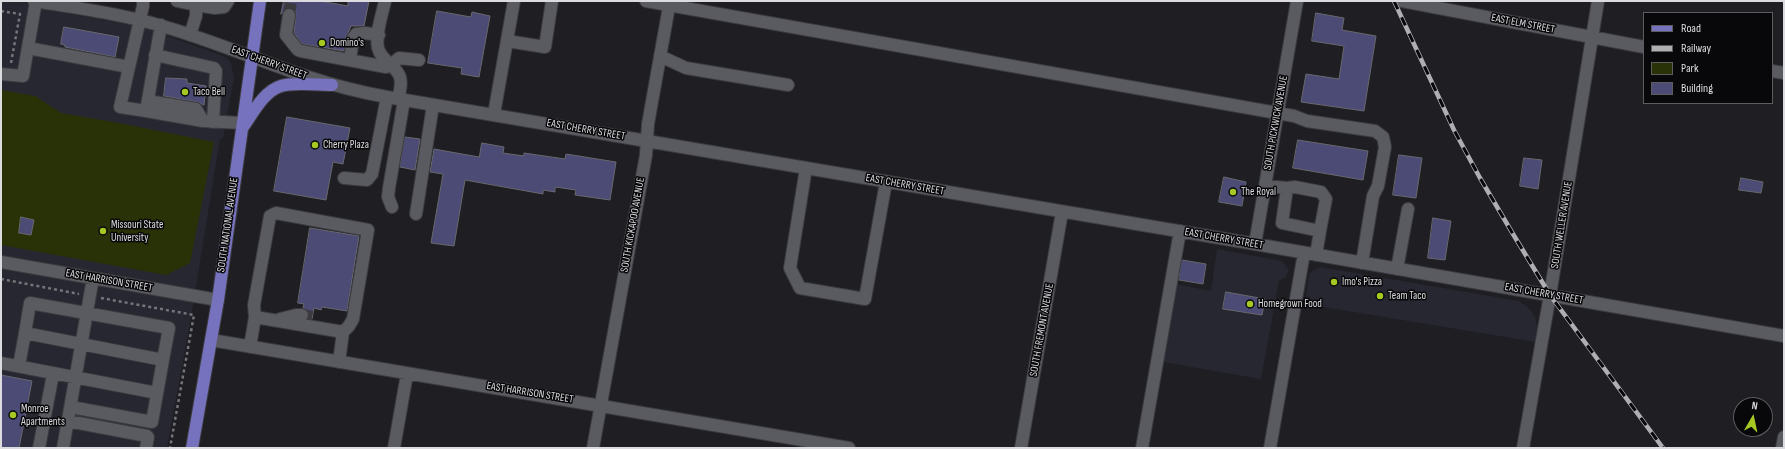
<!DOCTYPE html>
<style>
body{margin:0}
#map{position:relative;width:1785px;height:449px;overflow:hidden;background:#1e1e23;font-family:"Sofia Sans Condensed",sans-serif}
canvas{display:block}
.frame{position:absolute;inset:0;border:2px solid #dcdce0;pointer-events:none}
.legend{position:absolute;left:1643px;top:12px;width:130px;height:92px;box-sizing:border-box;background:#08080a;border:1px solid #5d5d60;margin:0;padding:5px 7px;list-style:none;font-size:12px;color:#dcdce0}
.legend li{display:flex;align-items:center;gap:8px;height:20px}
.legend b{width:20px;border:1px solid #5d5d60}
.north{position:absolute;left:1733px;top:397px;width:40px;height:40px;box-sizing:border-box;background:#08080a;border:1px solid #5d5d60;border-radius:50%;rotate:9deg;font-size:11px;font-weight:700;line-height:16px;text-align:center;color:#dcdce0}
.north::after{content:'';display:block;margin:auto;width:14px;height:18px;background:#a5c822;clip-path:polygon(50% 0,100% 100%,50% 72%,0 100%)}
</style>
<div id="map">
<canvas width="1785" height="449"></canvas>
<div class="frame"></div>
<ul class="legend">
<li><b style="height:5px;background:#7672bd"></b>Road</li>
<li><b style="height:5px;background:#aeaeb3"></b>Railway</li>
<li><b style="height:11px;background:#283206"></b>Park</li>
<li><b style="height:11px;background:#4b4b75"></b>Building</li>
</ul>
<div class="north">N</div>
</div>
<script>
const ctx = document.querySelector('canvas').getContext('2d');
ctx.lineJoin = 'round';
function paint(path, color) { ctx.fillStyle = color; ctx.fill(path, 'evenodd'); }
function trace(path, color, width, dash) { ctx.strokeStyle = color; ctx.lineWidth = width; ctx.lineCap = dash ? 'butt' : 'round'; ctx.setLineDash(dash || []); ctx.stroke(path); }
function write(font, color, halo, rows, align = 'center') {
  ctx.font = font + ' "Sofia Sans Condensed",sans-serif'; ctx.lineWidth = 3; ctx.setLineDash([]); ctx.textBaseline = 'middle'; ctx.strokeStyle = halo; ctx.fillStyle = color; for (const [text, x, y, turn = 0] of rows) {
    ctx.save(); ctx.translate(x, y); ctx.rotate((+turn || 0) * Math.PI / 180); ctx.textAlign = isNaN(turn) ? turn : align; if (halo) ctx.strokeText(text, 0, 0); ctx.fillText(text, 0, 0); ctx.restore();
  }
}
paint(new Path2D(`
 M 1,1 L 30,1 L 29,7 L 140,26 L 226,57 L 231,63 L 234,78 L 226,122 L 223,139 L 220,139 L 190,323 L 167,448 L 1,448 Z
 M 1217,249 L 1282,261 L 1289,270 L 1285,278 L 1279,281 L 1261,379 L 1163,362 L 1175,284 L 1211,291 Z
 M 1320,267 L 1519,301 L 1531,310 L 1535,317 L 1538,332 L 1536,342 L 1305,304 L 1309,275 L 1312,271 Z`), '#272732');
paint(new Path2D(`
 M 1,90 L 35,96 L 61,113 L 119,123 L 214,142 L 190,263 L 166,275 L 1,245 Z`), '#283206');
const building = new Path2D(`
 M 284,1 L 320,1 L 348,6 L 348,1 L 369,1 L 364,26 L 351,26 L 346,37 L 344,51 L 302,44 L 294,33 L 296,12 L 290,8 L 287,8 L 281,14 Z
 M 437,11 L 471,17 L 472,12 L 490,16 L 479,77 L 461,74 L 462,68 L 428,63 Z
 M 1316,13 L 1344,18 L 1342,30 L 1376,36 L 1364,111 L 1301,102 L 1306,74 L 1339,79 L 1344,46 L 1312,41 Z
 M 64,27 L 119,37 L 115,57 L 65,47 L 65,45 L 61,44 Z
 M 166,78 L 187,79 L 187,83 L 206,86 L 204,105 L 197,102 L 164,96 Z
 M 287,117 L 350,128 L 343,164 L 333,162 L 326,200 L 274,191 Z
 M 405,137 L 420,139 L 415,170 L 400,167 Z
 M 1298,140 L 1368,151 L 1363,180 L 1293,168 Z
 M 482,143 L 504,147 L 503,153 L 524,156 L 524,153 L 565,159 L 566,154 L 616,162 L 610,200 L 575,195 L 576,190 L 555,187 L 555,192 L 543,190 L 543,194 L 465,180 L 454,246 L 431,243 L 443,174 L 430,172 L 434,149 L 479,157 Z
 M 1399,155 L 1422,158 L 1416,198 L 1393,195 Z
 M 1524,158 L 1542,160 L 1538,189 L 1520,186 Z
 M 1224,177 L 1246,182 L 1242,206 L 1219,202 Z
 M 1741,178 L 1763,182 L 1761,193 L 1739,190 Z
 M 21,217 L 34,220 L 31,235 L 19,233 Z
 M 1433,218 L 1451,221 L 1445,260 L 1428,258 Z
 M 310,228 L 359,236 L 347,311 L 322,307 L 321,310 L 314,308 L 312,319 L 309,319 L 309,312 L 303,308 L 304,304 L 298,303 Z
 M 1182,260 L 1206,264 L 1203,284 L 1179,280 Z
 M 1226,292 L 1265,299 L 1262,315 L 1223,309 Z
 M 1,375 L 32,381 L 19,448 L 1,448 Z`);
paint(building, '#4b4b75');
trace(building, '#68686e', 1);
trace(new Path2D(`
 M 289,15 L 291,1
 M 302,315 L 312,317`), '#3a3a3f', 12, [12, 6]);
const minor = new Path2D(`
 M 34,1 C 77,8 121,14 162,26 C 211,40 257,60 305,76 C 332,85 359,92 387,97 L 1255,244 L 1784,336
 M 143,1 L 143,6 L 120,107 L 146,111
 M 177,1 L 196,5 L 196,16 L 190,35
 M 197,1 L 196,5 L 215,8 L 224,7 L 228,1
 M 385,1 C 382,15 375,34 378,48 C 381,61 397,66 400,77 C 402,84 400,92 398,99
 M 646,1 L 1294,116 L 1307,121 L 1375,131 L 1383,137 L 1385,147 L 1378,186 L 1373,196 L 1362,263
 M 1402,1 L 1644,47
 M 289,15 L 286,35 L 298,50 L 301,51 L 386,67 L 390,66 L 399,58 L 419,60
 M 161,25 L 146,111 L 203,121 L 242,123
 M 507,41 L 545,47 L 552,1
 M 28,48 L 129,67
 M 155,55 L 214,68 L 216,71 L 213,122
 M 660,56 L 686,68 L 788,85
 M 350,60 L 353,38 L 356,34 L 365,33 L 379,35
 M 1772,71 L 1784,73
 M 1,74 L 23,76 L 36,1
 M 148,101 L 196,109 L 203,121
 M 494,114 L 514,1
 M 806,168 L 790,268 L 800,288 L 865,299 L 886,182
 M 344,178 L 367,180 L 372,174 L 387,97
 M 1266,186 L 1287,188 L 1282,223 L 1320,231 L 1316,255
 M 1287,188 L 1295,187 L 1321,192 L 1326,199 L 1320,231
 M 392,207 L 388,197 L 389,188 L 404,100
 M 416,214 L 433,105
 M 1255,244 L 1297,1
 M 1,262 L 218,300
 M 1397,269 L 1408,209
 M 30,303 L 169,328 L 163,360 L 25,333 Z
 M 255,317 L 343,332
 M 280,319 L 296,315 L 302,315
 M 211,340 L 849,448
 M 250,347 L 255,317 L 254,305 L 270,216 L 276,213 L 368,230 L 353,319 L 349,326 L 343,332 L 339,362
 M 1,363 L 157,393
 M 19,366 L 25,333
 M 71,407 L 152,422 L 163,360
 M 68,421 L 147,436 L 148,437 L 146,448
 M 39,448 L 53,374
 M 63,448 L 93,278
 M 394,448 L 407,374
 M 593,448 L 646,155 L 648,124 L 670,1
 M 1021,448 L 1062,212
 M 1142,448 L 1180,231
 M 1270,448 L 1304,253
 M 1523,448 L 1550,295 L 1598,1
 M 1782,448 L 1784,437`);
const major = new Path2D(`
 M 243,127 C 253,113 264,91 281,86 C 293,82 319,85 332,85
 M 192,448 L 218,300 L 260,1`);
trace(minor, '#3b3b3f', 14);
trace(major, '#3b3b3f', 14);
trace(new Path2D(`
 M 1,11 L 20,14 L 11,63
 M 1,279 L 79,294
 M 101,298 L 194,315 L 170,448`), '#757579', 2.5, [3, 3]);
trace(minor, '#5a5b61', 12);
trace(major, '#7672bd', 12);
const rail = new Path2D(`
 M 1394,1 L 1454,130 L 1480,178 L 1513,234 L 1550,295 L 1663,448`);
trace(rail, '#aeaeb3', 4.5);
trace(rail, '#08080a', 3, [9]);
for (const [x, y, r, color] of [
 [322,43,4,"#a5c822"],
 [185,92,4,"#a5c822"],
 [315,145,4,"#a5c822"],
 [1233,192,4,"#a5c822"],
 [103,231,4,"#a5c822"],
 [1334,282,4,"#a5c822"],
 [1380,296,4,"#a5c822"],
 [1250,304,4,"#a5c822"],
 [13,415,4,"#a5c822"]
]) { const dot = new Path2D(); dot.arc(x, y, r, 0, 2 * Math.PI); ctx.fillStyle = color; ctx.fill(dot); trace(dot, '#08080a', 1.5); }
write('11px', '#dcdce0', '#08080a', [
 ["EAST ELM STREET",1523,24,11],
 ["EAST CHERRY STREET",269,63,20],
 ["SOUTH PICKWICK AVENUE",1276,123,-80],
 ["EAST CHERRY STREET",586,130,10],
 ["EAST CHERRY STREET",905,185,10],
 ["SOUTH NATIONAL AVENUE",228,225,-82],
 ["SOUTH KICKAPOO AVENUE",633,225,-80],
 ["SOUTH WELLER AVENUE",1562,225,-81],
 ["EAST CHERRY STREET",1224,239,10],
 ["EAST HARRISON STREET",109,281,10],
 ["EAST CHERRY STREET",1544,294,10],
 ["SOUTH FREMONT AVENUE",1042,330,-80],
 ["EAST HARRISON STREET",530,393,9]
]);
write('11px', '#dcdce0', '#08080a', [
 ["Domino's",330,43],
 ["Taco Bell",193,92],
 ["Cherry Plaza",323,145],
 ["The Royal",1241,192],
 ["Missouri State",111,225],
 ["University",111,238],
 ["Imo's Pizza",1342,282],
 ["Team Taco",1388,296],
 ["Homegrown Food",1258,304],
 ["Monroe",21,409],
 ["Apartments",21,422]
], 'left');
</script>
